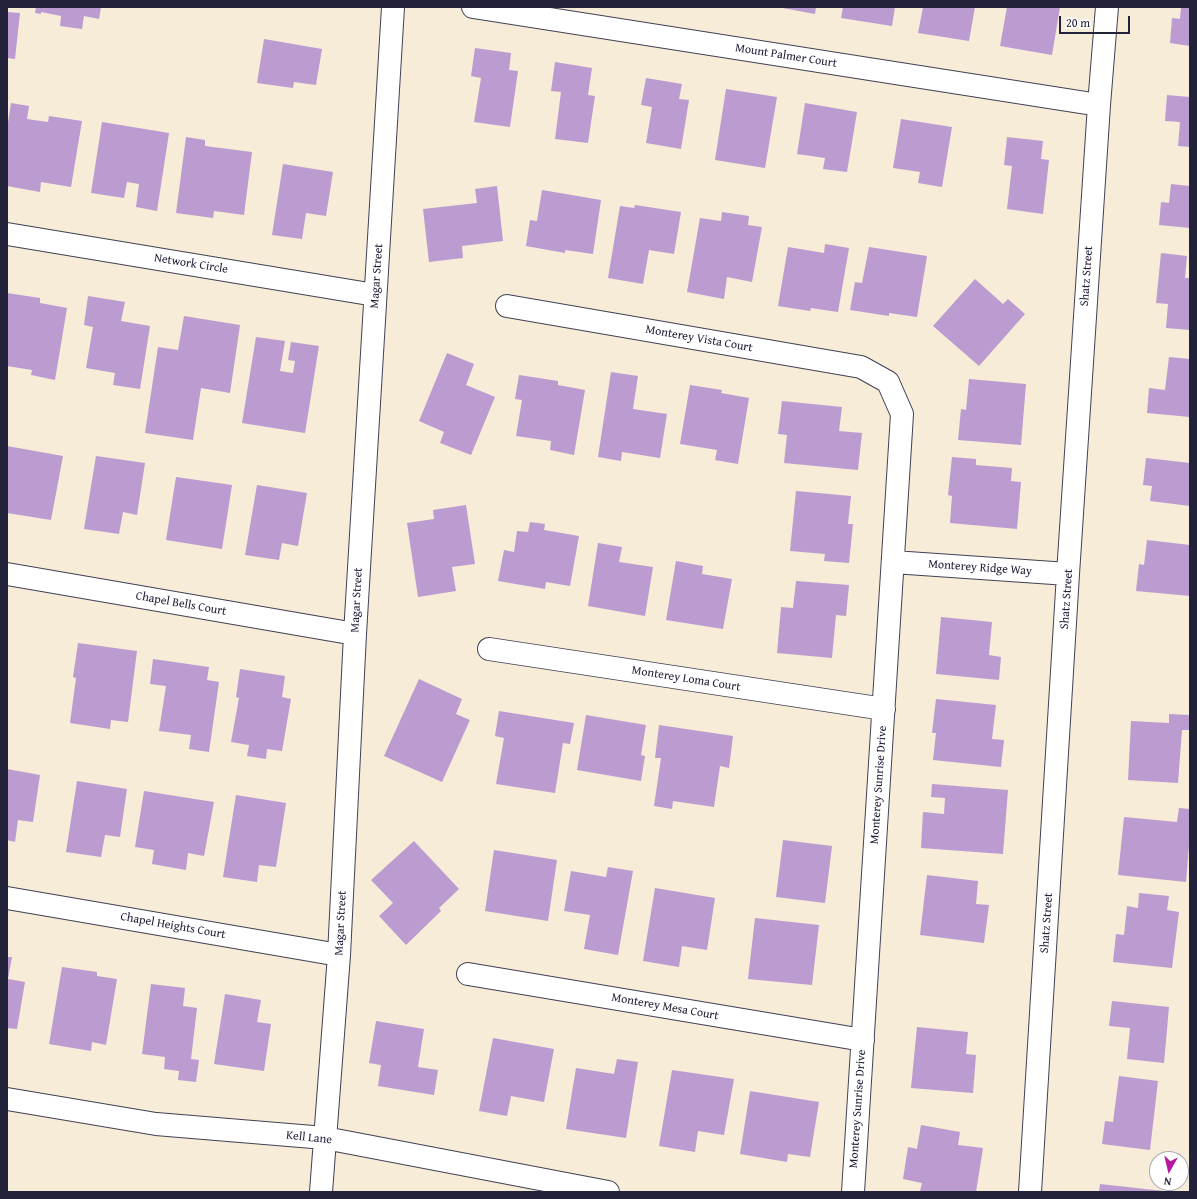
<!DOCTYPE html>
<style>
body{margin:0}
#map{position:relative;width:1197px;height:1199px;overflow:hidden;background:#f6ecd8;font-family:"Gentium Book Plus",serif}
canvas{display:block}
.frame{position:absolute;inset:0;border:8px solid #22223b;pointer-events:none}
.north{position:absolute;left:1149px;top:1151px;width:40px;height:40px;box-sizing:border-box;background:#fff;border:1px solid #a7a7b1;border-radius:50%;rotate:188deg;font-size:11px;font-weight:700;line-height:16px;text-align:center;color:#22223b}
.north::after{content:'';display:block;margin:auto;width:14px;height:18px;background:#b5179e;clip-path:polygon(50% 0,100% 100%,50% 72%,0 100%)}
.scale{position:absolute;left:1059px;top:16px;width:71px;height:18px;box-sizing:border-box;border:2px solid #22223b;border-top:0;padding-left:5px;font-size:12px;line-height:14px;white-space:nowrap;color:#22223b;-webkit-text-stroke:3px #fff;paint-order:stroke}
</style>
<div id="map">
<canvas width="1197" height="1199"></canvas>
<div class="frame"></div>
<div class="north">N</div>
<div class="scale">20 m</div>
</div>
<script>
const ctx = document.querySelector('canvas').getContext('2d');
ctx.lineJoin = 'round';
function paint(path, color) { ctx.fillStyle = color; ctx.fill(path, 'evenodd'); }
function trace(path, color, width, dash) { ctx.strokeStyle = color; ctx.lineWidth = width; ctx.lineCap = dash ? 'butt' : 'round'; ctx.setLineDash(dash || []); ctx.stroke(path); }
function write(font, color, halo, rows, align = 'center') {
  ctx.font = font + ' "Gentium Book Plus",serif'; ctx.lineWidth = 4; ctx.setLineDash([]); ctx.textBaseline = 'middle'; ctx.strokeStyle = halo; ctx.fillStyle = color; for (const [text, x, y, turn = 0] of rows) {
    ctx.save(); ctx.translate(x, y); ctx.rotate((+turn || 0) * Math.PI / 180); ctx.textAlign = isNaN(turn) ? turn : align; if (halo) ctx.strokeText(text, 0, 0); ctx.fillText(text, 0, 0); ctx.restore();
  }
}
paint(new Path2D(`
 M 36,7 L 101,7 L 99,19 L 84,16 L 82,29 L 60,26 L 61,16 L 41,12 L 41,14 L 35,13 Z
 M 777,7 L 816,7 L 815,14 Z
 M 843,7 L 895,7 L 892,26 L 841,18 Z
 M 923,7 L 975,7 L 969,41 L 918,33 Z
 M 1007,7 L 1060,7 L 1052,55 L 1000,46 Z
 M 1181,7 L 1190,7 L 1190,46 L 1170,43 L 1172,18 L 1180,19 Z
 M 7,12 L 20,13 L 15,59 L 7,58 Z
 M 264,39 L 322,49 L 316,85 L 294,82 L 293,88 L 257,83 Z
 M 475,48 L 511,53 L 509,70 L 518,71 L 510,127 L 474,122 L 481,78 L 471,76 Z
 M 555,62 L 592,68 L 588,95 L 595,96 L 588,143 L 555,139 L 561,92 L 551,91 Z
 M 646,78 L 682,84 L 679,99 L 689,100 L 681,149 L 646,143 L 652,107 L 641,105 Z
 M 726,89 L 777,97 L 765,168 L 715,160 Z
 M 1167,95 L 1190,97 L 1190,147 L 1178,146 L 1180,122 L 1165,121 Z
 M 11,103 L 29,106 L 27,119 L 48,122 L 49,116 L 82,121 L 71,187 L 41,182 L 40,192 L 7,186 L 7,129 Z
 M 805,103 L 857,112 L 847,172 L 823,169 L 825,158 L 797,154 Z
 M 901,119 L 952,127 L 942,187 L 918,183 L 920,172 L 893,168 Z
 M 102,122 L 169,133 L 157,211 L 136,207 L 139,184 L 127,182 L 124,198 L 91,193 Z
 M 186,137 L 205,140 L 205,146 L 252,152 L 244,215 L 214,211 L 213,218 L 176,213 Z
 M 1007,137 L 1043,141 L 1041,159 L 1049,160 L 1043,214 L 1007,209 L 1012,166 L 1004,165 Z
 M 283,164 L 333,172 L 326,216 L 306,213 L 302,239 L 272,235 Z
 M 1171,184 L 1190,186 L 1190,228 L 1159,225 L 1161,202 L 1169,203 Z
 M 497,186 L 503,241 L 462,246 L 463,258 L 429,262 L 423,209 L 477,203 L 475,189 Z
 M 542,190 L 601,200 L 593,254 L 565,250 L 565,253 L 526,246 L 530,220 L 537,221 Z
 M 635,205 L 681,212 L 674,254 L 649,250 L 643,284 L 608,278 L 620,206 L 634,208 Z
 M 722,212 L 749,216 L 748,225 L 762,227 L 752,282 L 727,277 L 724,299 L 687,292 L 700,218 L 721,221 Z
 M 825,244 L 849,248 L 838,312 L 811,308 L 810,311 L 778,306 L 788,247 L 824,253 Z
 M 869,247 L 927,256 L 917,317 L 889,313 L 889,316 L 850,310 L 855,282 L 862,283 Z
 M 1161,253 L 1187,256 L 1185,278 L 1190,278 L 1190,330 L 1166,328 L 1168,304 L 1156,303 Z
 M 975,279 L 1003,304 L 1008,299 L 1025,314 L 979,366 L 933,326 Z
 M 7,293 L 40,298 L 40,303 L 67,308 L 55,380 L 31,375 L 32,370 L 7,366 Z
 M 88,296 L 125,302 L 121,321 L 150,326 L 140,389 L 113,385 L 115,373 L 86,368 L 93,327 L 84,325 Z
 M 184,316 L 240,325 L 230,393 L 201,388 L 193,440 L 145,433 L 158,347 L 178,350 Z
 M 256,337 L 285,341 L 280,371 L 293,373 L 295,361 L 288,360 L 291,342 L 319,346 L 305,433 L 242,423 Z
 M 447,353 L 474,364 L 466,385 L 495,397 L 471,455 L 440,443 L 444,432 L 419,421 Z
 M 1169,357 L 1190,359 L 1190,417 L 1147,413 L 1149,388 L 1165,390 Z
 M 611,372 L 638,376 L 633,409 L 667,414 L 660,458 L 622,452 L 621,461 L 598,457 Z
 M 519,375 L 558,381 L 558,385 L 585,390 L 574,455 L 550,450 L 551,441 L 516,436 L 522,400 L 515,399 Z
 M 969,379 L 1026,384 L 1021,445 L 958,440 L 961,409 L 966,410 Z
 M 690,385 L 722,390 L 721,393 L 749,398 L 738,464 L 715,460 L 717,450 L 680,444 Z
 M 782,401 L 842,407 L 839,431 L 862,433 L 858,470 L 784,463 L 787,435 L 778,434 Z
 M 7,446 L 63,456 L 51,520 L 7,513 Z
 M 96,456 L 145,463 L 137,515 L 123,512 L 119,534 L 84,529 Z
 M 952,457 L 976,459 L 976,465 L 1012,468 L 1011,481 L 1021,482 L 1017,529 L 950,523 L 952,496 L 948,495 Z
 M 1146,458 L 1190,463 L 1190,506 L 1150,501 L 1152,486 L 1143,485 Z
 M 176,477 L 232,485 L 222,549 L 166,540 Z
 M 257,485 L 307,493 L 298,546 L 282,543 L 279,560 L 245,555 Z
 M 796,491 L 851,496 L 848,524 L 853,524 L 849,563 L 824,561 L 825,554 L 790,551 Z
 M 466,505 L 475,564 L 452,567 L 456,591 L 418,597 L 407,523 L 434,519 L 433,510 Z
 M 530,522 L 545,524 L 544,530 L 579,536 L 570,586 L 546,582 L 545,589 L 498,581 L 504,550 L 514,552 L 517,531 L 528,532 Z
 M 1147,540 L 1190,545 L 1190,596 L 1136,591 L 1139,564 L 1144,565 Z
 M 598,543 L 622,547 L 619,562 L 653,567 L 645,616 L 588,606 Z
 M 676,561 L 703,566 L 702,574 L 732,579 L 723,629 L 666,620 Z
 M 796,581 L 849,585 L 846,616 L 836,615 L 832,658 L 777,653 L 781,607 L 793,608 Z
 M 941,617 L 992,622 L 989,655 L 1001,657 L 999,680 L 936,674 Z
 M 78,643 L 137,651 L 128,722 L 111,720 L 110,729 L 70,723 L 76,678 L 73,677 Z
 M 153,659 L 209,667 L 207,680 L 219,682 L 209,752 L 189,749 L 191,735 L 159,731 L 166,686 L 150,684 Z
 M 240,669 L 285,676 L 282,697 L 291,699 L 282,751 L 267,749 L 266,759 L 247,756 L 249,745 L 231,742 L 239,698 L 236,697 Z
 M 419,679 L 462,699 L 456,714 L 470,720 L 442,782 L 384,756 Z
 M 936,699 L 996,705 L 992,739 L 1004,740 L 1001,767 L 933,760 L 936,733 L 932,733 Z
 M 499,711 L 574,723 L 570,744 L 563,743 L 555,793 L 496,784 L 504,738 L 495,736 Z
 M 1169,714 L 1190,715 L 1190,730 L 1182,730 L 1178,783 L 1128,780 L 1131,721 L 1169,723 Z
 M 586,715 L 646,725 L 641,755 L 645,756 L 641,781 L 577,770 Z
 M 659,725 L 733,736 L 729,768 L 720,766 L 714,807 L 673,801 L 672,809 L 654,806 L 661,758 L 655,758 Z
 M 7,769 L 40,775 L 33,822 L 18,820 L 15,842 L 7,840 Z
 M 77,781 L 127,789 L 120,837 L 105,835 L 101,857 L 66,852 Z
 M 932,784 L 1008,790 L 1003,854 L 921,848 L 923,812 L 944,814 L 945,798 L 931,797 Z
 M 144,791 L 214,802 L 204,856 L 188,853 L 186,870 L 152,864 L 154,850 L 135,847 Z
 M 236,795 L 286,803 L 276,867 L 259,865 L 257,882 L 223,877 Z
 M 1179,808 L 1190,809 L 1190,833 L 1186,882 L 1118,875 L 1124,817 L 1177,822 Z
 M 783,840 L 832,846 L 825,903 L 776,897 Z
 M 414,841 L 459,889 L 439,908 L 441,911 L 406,945 L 379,916 L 393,903 L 371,880 Z
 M 494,850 L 557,860 L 548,921 L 485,911 Z
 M 608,867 L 633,871 L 618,955 L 584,949 L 590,915 L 564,911 L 571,871 L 606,877 Z
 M 927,875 L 978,881 L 976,904 L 989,905 L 984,943 L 920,935 Z
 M 655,888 L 715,898 L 707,950 L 682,946 L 679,967 L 643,961 Z
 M 1139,893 L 1169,896 L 1167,910 L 1179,912 L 1172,968 L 1113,962 L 1116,934 L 1124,935 L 1127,906 L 1138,908 Z
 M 755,918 L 819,925 L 812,985 L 748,979 Z
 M 7,957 L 12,957 L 8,979 L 25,982 L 17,1029 L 7,1028 Z
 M 62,967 L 97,972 L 97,976 L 117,979 L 106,1045 L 92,1042 L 91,1051 L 49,1044 Z
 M 151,984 L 185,988 L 183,1006 L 197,1008 L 191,1059 L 199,1060 L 196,1082 L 178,1080 L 179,1071 L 164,1069 L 165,1057 L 142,1054 Z
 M 225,994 L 261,1000 L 257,1022 L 271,1024 L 264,1071 L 214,1064 Z
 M 1112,1001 L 1169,1007 L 1164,1063 L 1127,1059 L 1130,1028 L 1109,1026 Z
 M 376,1021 L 424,1029 L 418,1067 L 438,1070 L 434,1095 L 378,1086 L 381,1065 L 369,1063 Z
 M 917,1027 L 968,1032 L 966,1054 L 976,1055 L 973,1093 L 911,1088 Z
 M 493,1038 L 554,1049 L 544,1102 L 511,1096 L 507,1116 L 479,1111 Z
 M 617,1059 L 638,1062 L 626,1138 L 566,1129 L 576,1068 L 614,1074 Z
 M 672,1070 L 734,1079 L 724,1135 L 698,1131 L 695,1152 L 659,1146 Z
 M 1119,1076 L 1158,1081 L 1150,1150 L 1102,1144 L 1105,1121 L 1113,1122 Z
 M 750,1091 L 819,1102 L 810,1157 L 788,1154 L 787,1162 L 740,1154 Z
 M 921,1125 L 960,1132 L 958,1145 L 983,1148 L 976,1192 L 920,1191 L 922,1183 L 903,1179 L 908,1147 L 917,1149 Z
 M 1100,1184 L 1164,1191 L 1164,1192 L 1099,1192 Z`), '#bc9bd1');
const minor = new Path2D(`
 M 473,7 L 1099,105
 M 7,234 L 375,295
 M 507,306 L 861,367 L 888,382 L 902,414 L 853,1192
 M 893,562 L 1068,574
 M 7,574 L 355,634
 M 489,649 L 884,709
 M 7,898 L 339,955
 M 468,974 L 863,1040
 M 7,1099 L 156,1124 L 325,1138 L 608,1192
 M 321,1192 L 339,955 L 355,634 L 393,7
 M 1030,1192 L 1068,574 L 1099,105 L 1107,7`);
trace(minor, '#424053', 24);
trace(minor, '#fff', 22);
write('12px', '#22223b', '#fff', [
 ["Mount Palmer Court",786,56,9],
 ["Network Circle",191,264,9],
 ["Magar Street",377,276,-86],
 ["Shatz Street",1087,276,-86],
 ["Monterey Vista Court",699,339,10],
 ["Monterey Ridge Way",980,568,4],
 ["Shatz Street",1067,599,-86],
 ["Magar Street",357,600,-87],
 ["Chapel Bells Court",181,604,10],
 ["Monterey Loma Court",686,679,9],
 ["Monterey Sunrise Drive",879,785,-86],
 ["Magar Street",341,923,-87],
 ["Shatz Street",1047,923,-86],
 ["Chapel Heights Court",173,926,10],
 ["Monterey Mesa Court",665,1007,10],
 ["Monterey Sunrise Drive",858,1109,-86],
 ["Kell Lane",309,1138,6]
]);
</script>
